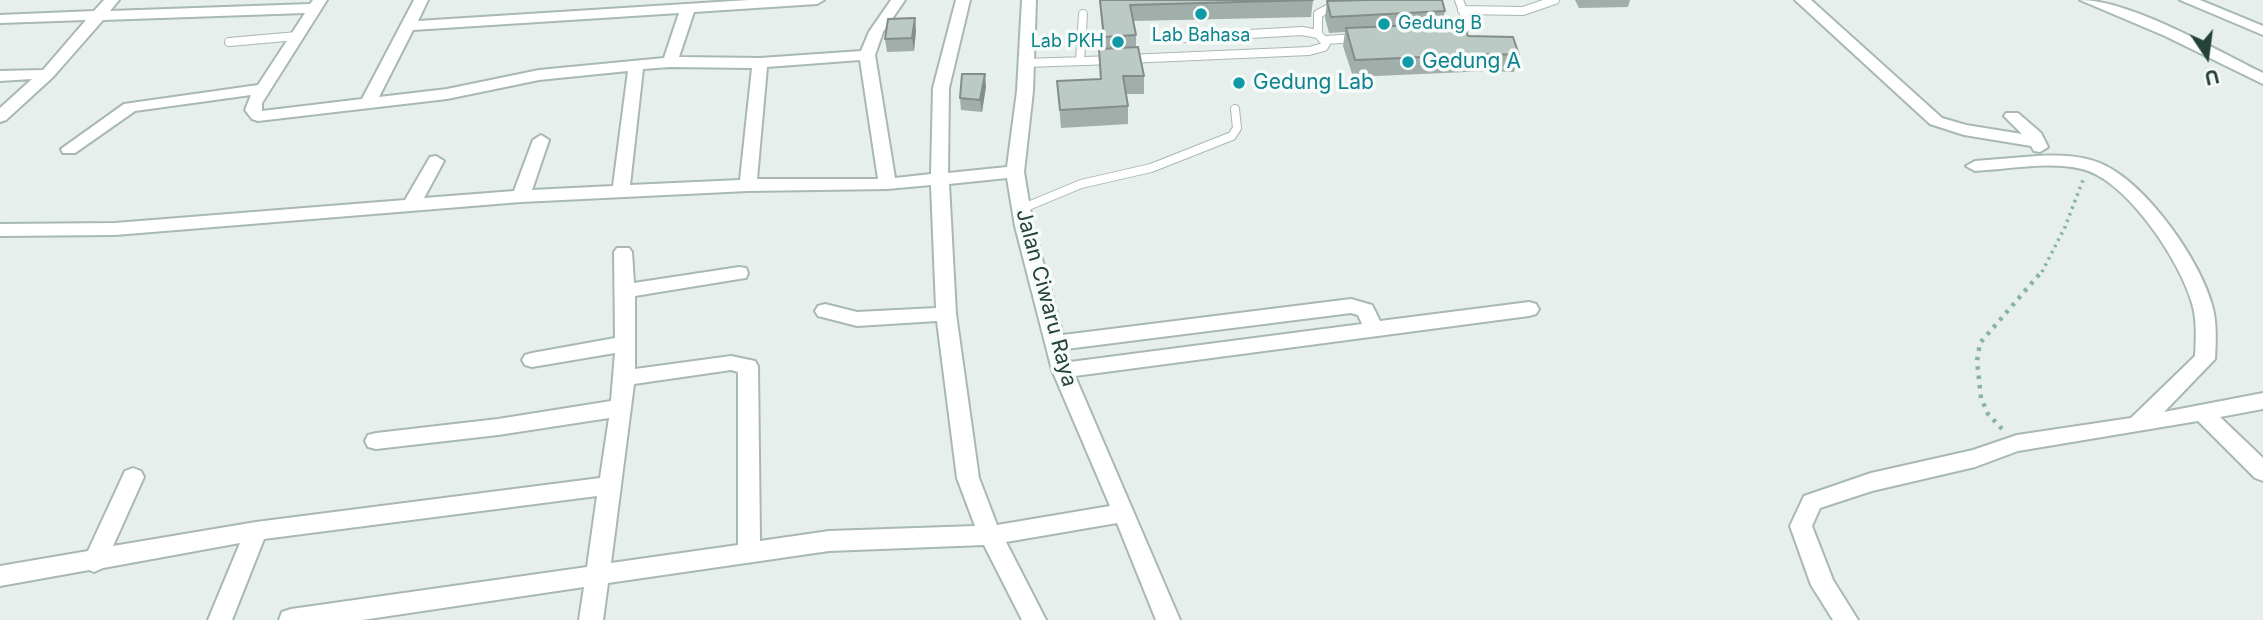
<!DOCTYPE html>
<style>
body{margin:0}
#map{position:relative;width:2263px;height:620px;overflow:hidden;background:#e6efeb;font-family:Inter,sans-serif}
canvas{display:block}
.north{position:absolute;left:2172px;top:21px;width:70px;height:70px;-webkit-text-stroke:5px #f7fbf9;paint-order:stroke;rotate:167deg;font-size:19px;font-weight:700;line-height:28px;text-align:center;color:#24423a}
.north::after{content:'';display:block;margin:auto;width:24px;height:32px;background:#24423a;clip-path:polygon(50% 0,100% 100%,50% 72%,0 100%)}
</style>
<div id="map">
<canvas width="2263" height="620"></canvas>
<div class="north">U</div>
</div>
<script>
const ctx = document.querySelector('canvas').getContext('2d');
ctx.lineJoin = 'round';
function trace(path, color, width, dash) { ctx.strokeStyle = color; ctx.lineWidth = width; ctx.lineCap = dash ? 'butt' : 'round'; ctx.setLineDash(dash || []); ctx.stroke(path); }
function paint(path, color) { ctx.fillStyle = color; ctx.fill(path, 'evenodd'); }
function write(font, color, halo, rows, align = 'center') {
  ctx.font = font + ' Inter,sans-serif'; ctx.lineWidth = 7; ctx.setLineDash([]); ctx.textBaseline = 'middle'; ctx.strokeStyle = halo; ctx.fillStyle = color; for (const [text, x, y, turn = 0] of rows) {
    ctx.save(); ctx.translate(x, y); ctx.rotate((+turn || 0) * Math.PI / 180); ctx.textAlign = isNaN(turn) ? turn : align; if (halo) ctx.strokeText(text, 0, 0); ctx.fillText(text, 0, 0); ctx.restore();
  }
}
const lane = new Path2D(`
 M 1462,10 L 1523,11 L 1555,0
 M 1318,34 L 1318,14 L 1337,4 L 1356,0
 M 1452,34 L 1464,30 L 1468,25 L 1459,0
 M 1325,40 L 1357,38
 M 229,42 L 297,36
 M 1128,59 L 1309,51 L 1324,47 L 1326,43 L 1318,34 L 1302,31 L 1163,39
 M 1080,61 L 1083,14
 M 1026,63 L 1113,60
 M 1021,209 L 1081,184 L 1151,168 L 1232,136 L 1237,128 L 1235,109`);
const street = new Path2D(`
 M 104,0 L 119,0 L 110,11 L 310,4 L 313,0 L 327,0 L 262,103 L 262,111 L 362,99 L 414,0 L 428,0 L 418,21 L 749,0 L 824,0 L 817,4 L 694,12 L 679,57 L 760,58 L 861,51 L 869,32 L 891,0 L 905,0 L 883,32 L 875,55 L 895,178 L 931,174 L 933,88 L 956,0 L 970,0 L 949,88 L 948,173 L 1007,167 L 1017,91 L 1022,0 L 1036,0 L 1033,91 L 1024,172 L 1033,226 L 1063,335 L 1351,299 L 1372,305 L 1380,321 L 1529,302 L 1536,304 L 1539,309 L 1536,314 L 1529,316 L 1075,376 L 1180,620 L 1156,620 L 1117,523 L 1006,542 L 1046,620 L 1022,620 L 984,545 L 829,551 L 608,583 L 603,620 L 579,620 L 584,587 L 362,620 L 279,620 L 282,612 L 291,609 L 587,567 L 597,496 L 264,539 L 232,620 L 208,620 L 240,543 L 103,568 L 94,572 L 89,570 L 0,586 L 0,566 L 88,551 L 125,471 L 133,468 L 141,471 L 144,477 L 113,546 L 256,522 L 600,478 L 609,418 L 498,435 L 376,449 L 368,447 L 365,441 L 368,435 L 376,433 L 498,419 L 611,401 L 615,353 L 532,367 L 525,365 L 522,360 L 525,355 L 532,353 L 615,338 L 614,252 L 617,248 L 629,248 L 632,252 L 634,283 L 739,267 L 746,268 L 748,273 L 746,278 L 739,279 L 635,296 L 635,369 L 731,356 L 755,361 L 758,366 L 760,541 L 829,531 L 975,526 L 957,478 L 937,321 L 857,326 L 818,316 L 815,311 L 818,306 L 825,304 L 857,312 L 936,308 L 931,185 L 887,189 L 748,191 L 521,202 L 115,235 L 0,236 L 0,224 L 115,223 L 405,200 L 430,157 L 436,156 L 444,161 L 424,198 L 514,191 L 533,140 L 541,135 L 549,140 L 532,190 L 613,186 L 628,71 L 539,80 L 447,99 L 258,121 L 252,119 L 245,110 L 251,95 L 135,111 L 75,153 L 63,153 L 61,149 L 124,104 L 258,85 L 305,13 L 103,20 L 53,77 L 6,120 L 0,122 L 0,108 L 32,79 L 0,81 L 0,71 L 43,70 L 86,20 L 0,23 L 0,15 L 94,11 ZM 679,13 L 664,58 L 539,70 L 447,89 L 379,97 L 413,30 ZM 860,60 L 878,179 L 757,179 L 767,67 ZM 670,67 L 752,68 L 740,180 L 630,185 L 643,69 ZM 1007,178 L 1015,226 L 1052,370 L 1110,506 L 997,525 L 979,478 L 956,314 L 949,184 ZM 1351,313 L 1358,315 L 1362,324 L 1070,362 L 1066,349 ZM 731,370 L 738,372 L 738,545 L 611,563 L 634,384 Z
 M 1795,0 L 1811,0 L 1942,118 L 1966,125 L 2022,134 L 2004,116 L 2006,113 L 2018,113 L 2041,133 L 2048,147 L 2040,152 L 2034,151 L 2031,146 L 1964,135 L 1930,124 Z
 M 2080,0 C 2130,0 2216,50 2263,73 L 2263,84 L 2165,36 Z
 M 2180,0 L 2200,0 L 2263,26 L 2263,35 Z
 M 2037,156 C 2059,155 2085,155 2106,166 C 2148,187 2200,260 2212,305 C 2217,322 2216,342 2215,359 L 2164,412 L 2263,393 L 2263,409 L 2220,417 L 2263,458 L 2263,481 L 2255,478 L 2198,421 L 2018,451 L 1975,467 L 1872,491 L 1820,508 L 1812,526 L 1833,580 L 1858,620 L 1833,620 L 1811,585 L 1790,526 L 1804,496 L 1871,473 L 1973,450 L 2017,435 L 2131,418 L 2195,356 C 2196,339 2197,320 2192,303 C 2180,261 2127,180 2082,169 C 2048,161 2010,169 1975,171 L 1966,166 L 1975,161 Z`);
trace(lane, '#a8b8b2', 10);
trace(street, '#a8b8b2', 4);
trace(new Path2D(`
 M 2042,272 L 2065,227 L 2083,180`), '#86b3a5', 3.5, [2.5, 4.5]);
trace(new Path2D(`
 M 2002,429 L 1988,414 L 1981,398 L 1977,361 L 1980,343 L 2043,270`), '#86b3a5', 4.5, [3.5, 6]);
trace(lane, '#fff', 8);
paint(street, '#fff');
paint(new Path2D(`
 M 1099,0 L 1313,0 L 1311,17 L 1133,21 L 1136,35 L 1136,47 L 1144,76 L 1144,94 L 1126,94 L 1128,106 L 1128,124 L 1061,128 L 1057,81 L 1100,79 L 1099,49 L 1104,49 Z
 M 1575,0 L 1630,0 L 1628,7 L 1579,8 Z
 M 1327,1 L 1445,11 L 1442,24 L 1450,30 L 1519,55 L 1514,72 L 1490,71 L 1353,77 L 1343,46 L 1345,32 L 1329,33 L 1325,18 Z
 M 916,30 L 914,51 L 887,52 L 885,39 Z
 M 986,86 L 982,112 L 961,110 L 960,98 Z`), '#a1aea9');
paint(new Path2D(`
 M 915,18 L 916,30 L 914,51 L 912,38 Z
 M 985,74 L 986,86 L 982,112 L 980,100 Z`), '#838d89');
const building = new Path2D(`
 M 1100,0 L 1313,0 L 1130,5 L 1136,35 L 1104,37 Z
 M 1367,0 L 1442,0 L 1445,11 L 1331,17 L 1327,1 Z
 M 915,18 L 912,38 L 885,39 L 888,19 Z
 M 1448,24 L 1450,30 L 1465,29 L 1468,36 L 1513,37 L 1519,55 L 1494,54 L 1355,60 L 1346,28 Z
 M 1138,47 L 1144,76 L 1123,76 L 1128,106 L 1060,110 L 1057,81 L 1101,79 L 1099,49 Z
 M 962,74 L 985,74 L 980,100 L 960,98 Z`);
paint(building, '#bbcac4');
trace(building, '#838d89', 2);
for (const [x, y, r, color] of [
 [1201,14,7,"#0f9aa8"],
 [1384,24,7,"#0f9aa8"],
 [1118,42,7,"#0f9aa8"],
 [1408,62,7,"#0f9aa8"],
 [1239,83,7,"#0f9aa8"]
]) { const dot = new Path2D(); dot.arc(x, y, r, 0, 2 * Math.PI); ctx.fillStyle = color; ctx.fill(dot); trace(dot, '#f7fbf9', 2.5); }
write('18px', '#0d838f', '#f7fbf9', [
 ["Gedung B",1398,24],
 ["Lab Bahasa",1201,36,"center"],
 ["Lab PKH",1104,42,"right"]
], 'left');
write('21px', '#0d838f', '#f7fbf9', [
 ["Gedung A",1422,62],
 ["Gedung Lab",1253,83]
], 'left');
write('21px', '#24423a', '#f7fbf9', [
 ["Jalan Ciwaru Raya",1046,298,75]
]);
</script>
